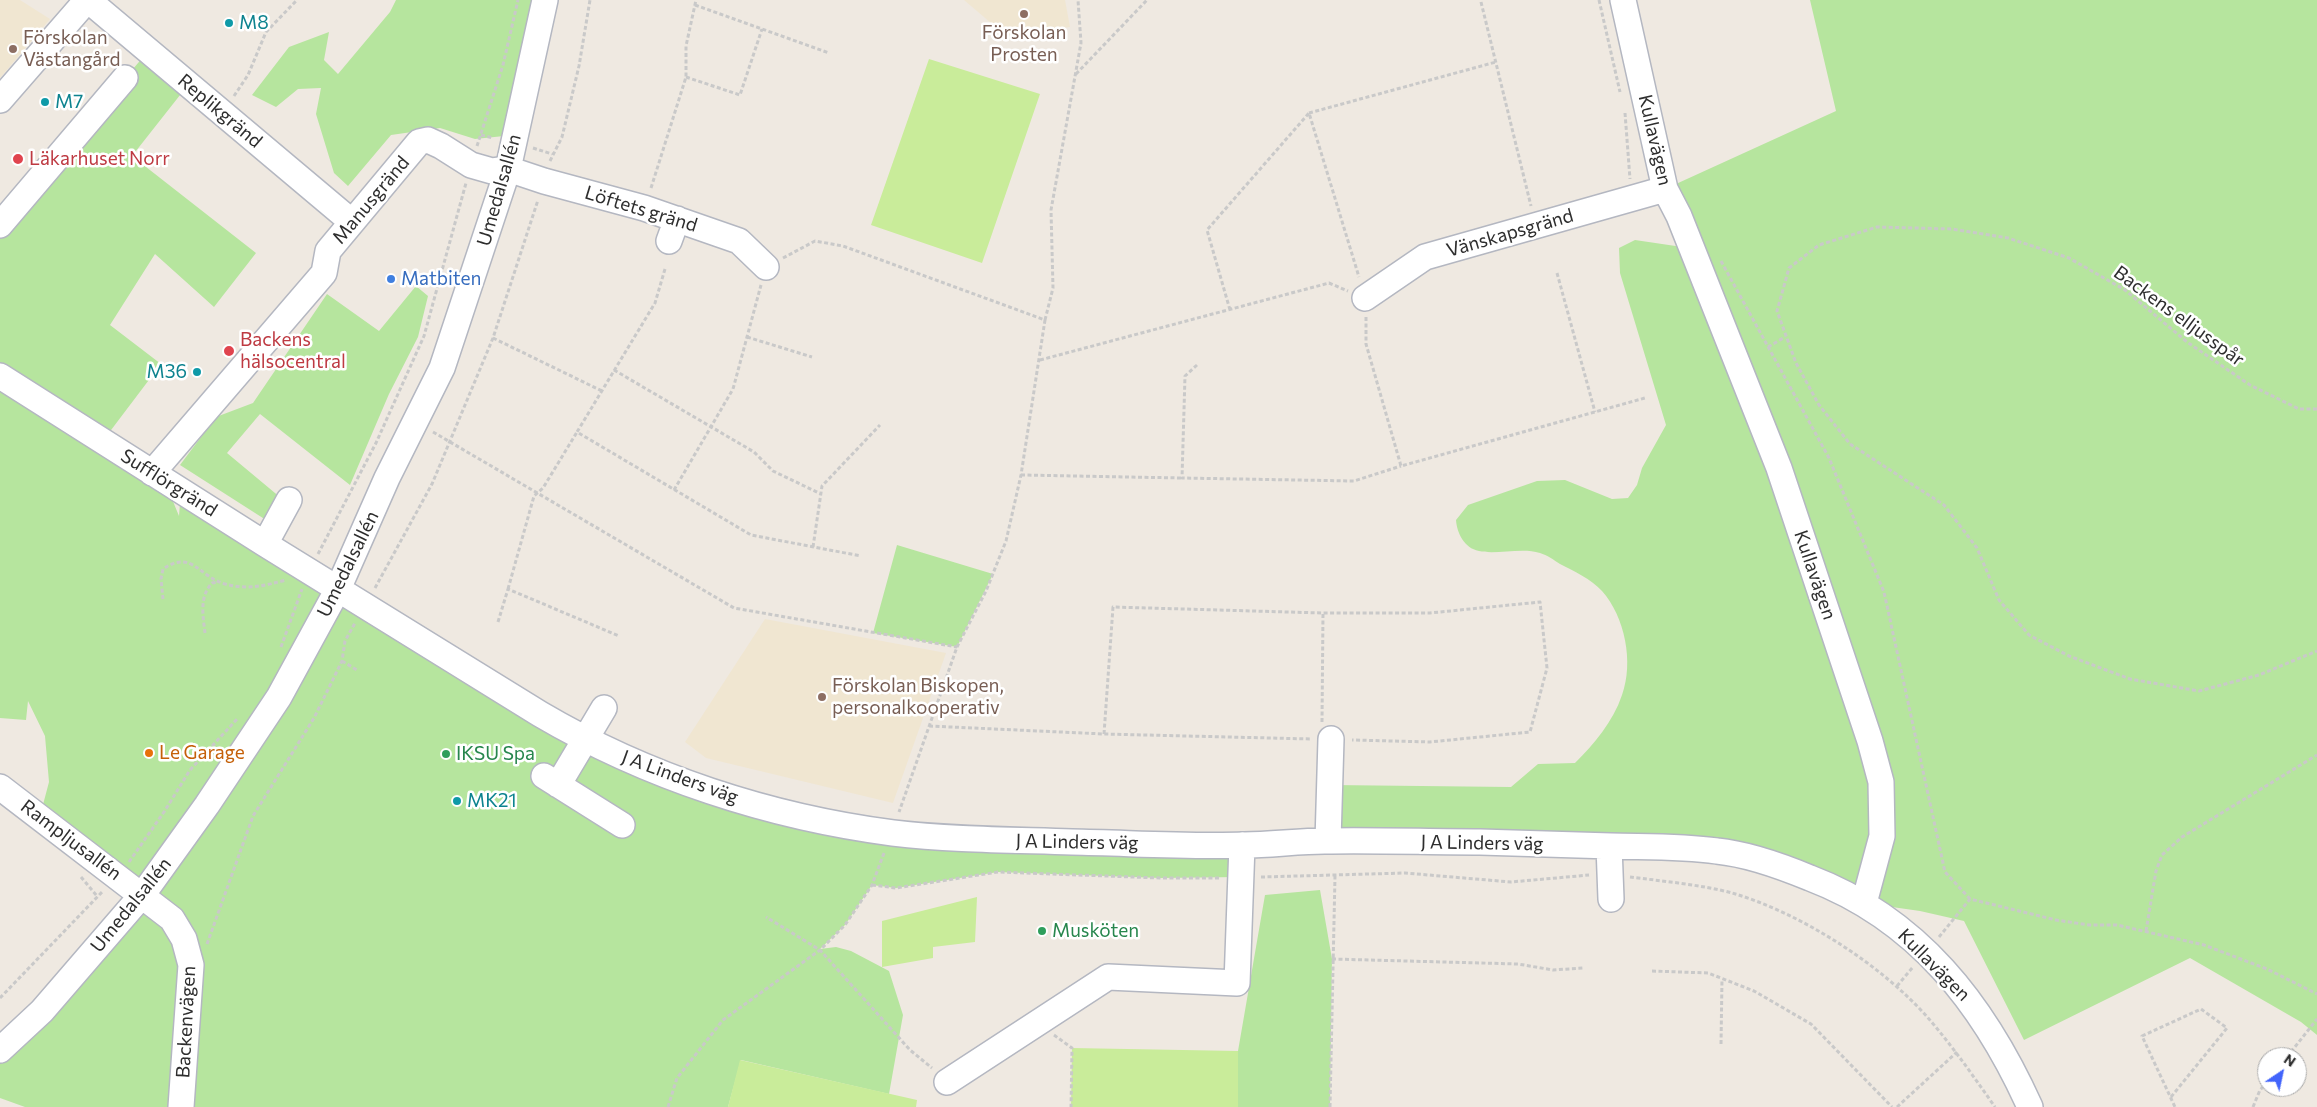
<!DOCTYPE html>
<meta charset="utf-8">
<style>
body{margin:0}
#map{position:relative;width:2317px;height:1107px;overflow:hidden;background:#efe9e1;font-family:Commissioner,sans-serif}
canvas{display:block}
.north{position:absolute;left:2257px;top:1047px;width:50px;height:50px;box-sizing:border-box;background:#fff;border:1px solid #ababab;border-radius:50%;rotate:34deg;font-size:14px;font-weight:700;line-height:20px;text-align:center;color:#2e2e2e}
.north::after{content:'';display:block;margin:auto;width:18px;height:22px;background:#4264fb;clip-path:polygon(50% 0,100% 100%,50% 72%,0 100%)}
</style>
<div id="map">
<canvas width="2317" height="1107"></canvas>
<div class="north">N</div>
</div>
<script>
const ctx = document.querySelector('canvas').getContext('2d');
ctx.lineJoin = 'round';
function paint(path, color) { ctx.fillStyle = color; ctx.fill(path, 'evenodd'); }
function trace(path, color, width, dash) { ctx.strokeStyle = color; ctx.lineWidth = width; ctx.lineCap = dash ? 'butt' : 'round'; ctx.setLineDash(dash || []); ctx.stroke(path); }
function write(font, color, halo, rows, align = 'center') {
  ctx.font = font + ' Commissioner,sans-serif'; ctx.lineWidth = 5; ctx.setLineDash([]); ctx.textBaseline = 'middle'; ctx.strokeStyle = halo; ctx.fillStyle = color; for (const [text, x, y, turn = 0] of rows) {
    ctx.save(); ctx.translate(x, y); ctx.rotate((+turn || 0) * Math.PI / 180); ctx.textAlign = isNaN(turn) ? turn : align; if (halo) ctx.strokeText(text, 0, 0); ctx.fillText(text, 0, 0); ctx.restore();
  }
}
paint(new Path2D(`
 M 0,0 L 20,0 L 50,19 L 0,78 Z
 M 964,0 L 1065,0 L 1070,27 L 1005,35 Z
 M 765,619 L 946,653 L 893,803 L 706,758 L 685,742 Z`), '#f0e6d1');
paint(new Path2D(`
 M 396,0 L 536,0 L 504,136 L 475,139 L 440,128 L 391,135 L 348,186 L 334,173 L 316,114 L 321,88 L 298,89 L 276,107 L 252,95 L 289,47 L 329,32 L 324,60 L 338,74 L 390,12 Z
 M 1810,0 L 2317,0 L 2317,1035 L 2301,1022 L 2190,958 L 2024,1040 L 1964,921 L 1920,911 L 1864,903 L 1774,865 L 1328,841 L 1331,785 L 1511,787 L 1538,764 L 1575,763 C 1594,744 1613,722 1622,695 C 1634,662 1625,617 1602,591 C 1591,579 1574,571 1560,564 C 1554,560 1547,555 1540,553 C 1522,547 1496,555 1479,551 C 1464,548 1457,533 1456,520 L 1468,505 L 1537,481 L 1565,480 L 1612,499 L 1628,498 L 1637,485 L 1642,468 L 1666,425 L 1620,273 L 1619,248 L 1635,240 L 1689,248 L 1665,189 L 1836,111 Z
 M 144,56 L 184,90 L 132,156 L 256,253 L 214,307 L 155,254 L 110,325 L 161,364 L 102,442 L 0,376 L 0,225 Z
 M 416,286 L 428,296 L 418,337 L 389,394 L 350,485 L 260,414 L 227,453 L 281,498 L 266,520 L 180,465 L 216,417 L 253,403 L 327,294 L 379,331 Z
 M 0,389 L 172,499 L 179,516 L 181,491 L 624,759 L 893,833 L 1242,845 L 1240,877 L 1160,878 L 998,872 L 896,888 L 872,885 L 845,925 L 820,949 L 836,947 L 851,951 L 889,971 L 903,1015 L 889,1094 L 741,1060 L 728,1107 L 25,1107 L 0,1098 L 0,1050 L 142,894 L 40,816 L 49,782 L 45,736 L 28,701 L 26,720 L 0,718 Z
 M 897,545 L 993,574 L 957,647 L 873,633 Z
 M 1320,890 L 1332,959 L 1330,1107 L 1238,1107 L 1238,1051 L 1265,895 Z`), '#b6e59e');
paint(new Path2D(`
 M 929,59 L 1040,94 L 982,263 L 871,225 Z
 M 977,897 L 975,942 L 933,947 L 933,958 L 882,967 L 882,921 Z
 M 1072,1048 L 1238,1051 L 1238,1107 L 1071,1107 Z
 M 740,1060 L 917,1100 L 916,1107 L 728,1107 Z`), '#c9ec9a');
const minor = new Path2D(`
 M 88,0 L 352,222
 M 1623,0 L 1665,189 L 1679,216 L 1779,468 L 1870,741 L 1881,782 L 1882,836 L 1864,903
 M 0,100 L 87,0
 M 0,225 L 125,78
 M 669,241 L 677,219
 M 1365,298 L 1425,257 L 1665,189
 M 0,376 L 265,544 L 540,714 C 647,777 770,817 893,833 C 952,840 1013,840 1072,842 C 1129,843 1187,847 1244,845 C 1271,845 1298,841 1325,841 C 1377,840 1429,842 1480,842 C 1524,843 1567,845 1611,846 C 1646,847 1681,846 1717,851 C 1748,854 1781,866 1810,878 C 1918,919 1984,1005 2030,1107
 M 152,473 L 324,273 L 328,251 L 419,142 L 428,140 L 441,146 L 471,165 L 492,171 L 508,169 L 544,181 L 644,208 L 739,241 L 766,267
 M 265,544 L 289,500
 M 544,776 L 622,825
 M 558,785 L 604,708
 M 0,787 L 172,919 L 184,939 L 191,965 L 181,1107
 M 1328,841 L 1331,739
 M 1609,846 L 1611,899
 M 0,1050 L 42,1011 L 143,894 L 207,805 L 279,697 L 338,589 L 387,478 L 442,368 L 508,169 L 545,0
 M 947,1082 L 1108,977 L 1237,983 L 1242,845`);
trace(minor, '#b4b7c1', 28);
trace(new Path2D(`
 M 1599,0 L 1620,92
 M 1481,2 L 1531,206
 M 695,5 L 829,53
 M 1076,74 L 1147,0
 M 686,77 L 740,95 L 762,29
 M 234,96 L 248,75 L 266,32 L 297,0
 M 1309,113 L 1496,62
 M 1625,113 L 1630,179
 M 481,135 L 493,138
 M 477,146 L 503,65 L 518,0
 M 533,148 L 552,154
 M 550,161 L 562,137 L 579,66 L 590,0
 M 651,188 L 686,77 L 686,46 L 696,0
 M 783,258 L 815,241 L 843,246 L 1045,320 L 1021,475 L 1006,541 L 986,591 L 957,647 L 899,812
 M 1721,261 L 1829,458 L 1884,592 L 1945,872 L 1970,899
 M 665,269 L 655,303 L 577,432 L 751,535 L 861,556
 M 1557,273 L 1595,412
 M 1230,310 L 1207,230 L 1309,113 L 1359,277
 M 1366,317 L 1366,344 L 1401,466 L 1645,398
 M 1045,320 L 1053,288 L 1051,210 L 1081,43 L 1078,0
 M 747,337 L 812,357
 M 493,338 L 602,391
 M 1768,347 L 1785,337
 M 1040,360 L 1329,283 L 1348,291
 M 1197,365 L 1185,376 L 1182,478 L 1354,481 L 1401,466
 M 614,370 L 754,452 L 773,471 L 821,494
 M 2317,409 L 2299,409 L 2250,385 L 2187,342 L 2125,290 L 2069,258 L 2008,238 L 1952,229 L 1877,227 L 1819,245 L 1789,268 L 1777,311 L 1796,363 L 1819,405 L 1850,444 L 1944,505 L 1977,548 L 1999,600 L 2029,635 L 2069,656 L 2130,679 L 2199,691 L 2259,675 L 2317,651
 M 433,432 L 734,608 L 957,647
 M 1021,475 L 1182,478
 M 674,490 L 733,389 L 761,285
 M 813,547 L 822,486 L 880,425
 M 318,554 L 376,443 L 424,336 L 466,183
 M 375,588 L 432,484 L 493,338 L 538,200
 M 508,589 L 534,496 L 543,488 L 577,432
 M 163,599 L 161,579 L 163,569 C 192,549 199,577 225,584 C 248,590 263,586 286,580
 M 498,622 L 508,589 L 619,636
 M 205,633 C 203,616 199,597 212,583 L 218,582
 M 281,647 L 302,589
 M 342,661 L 357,670
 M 1322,722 L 1323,613
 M 929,726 L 1104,734 L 1311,739
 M 1104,734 L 1113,607 L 1323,613 L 1430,613 L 1540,602 L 1547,668 L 1530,732 L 1430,742 L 1352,740
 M 884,853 L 872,885 L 845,925 L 820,950 L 910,1050 L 932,1068
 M 129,862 L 164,812 L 190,770 L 238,718
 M 81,877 L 97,896
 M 1261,877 L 1405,873 L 1511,882 L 1589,875
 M 1630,877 C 1661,881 1703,885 1732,893 C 1801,913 1882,965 1929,1019 C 1953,1047 1974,1077 1995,1107
 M 872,885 L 896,888 L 998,872 L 1160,878 L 1220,878
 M 2146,931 L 2156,871 L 2162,855 L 2182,837 L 2317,755
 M 1939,937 L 1970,899 L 2056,920 L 2089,925 L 2117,925 L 2204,945 L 2267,969 L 2317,994
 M 207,944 L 253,816 L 314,718 L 342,661 L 345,641 L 355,623
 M 1332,959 L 1518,964 L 1553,970 L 1584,968
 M 1652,971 L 1708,973 L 1754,991 L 1811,1024 L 1892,1107
 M 1897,986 L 1913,967
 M 0,998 L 103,891
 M 1054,1035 L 1072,1048 L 1071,1107
 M 1721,1044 L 1722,979
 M 2287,1057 L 2317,1019
 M 2171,1097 L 2227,1028 L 2201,1009 L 2142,1036 L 2175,1107
 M 668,1107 L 677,1078 L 723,1020 L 820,950 L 766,917
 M 1330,1107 L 1335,876
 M 1897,1107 L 1957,1052
 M 2253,1107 L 2260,1090 L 2267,1082`), '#c9c9c9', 3, [4, 2.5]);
trace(minor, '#fff', 25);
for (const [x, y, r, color] of [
 [1024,14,5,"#8d6e63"],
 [229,23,5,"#0f9aa8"],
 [13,49,5,"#8d6e63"],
 [45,102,5,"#0f9aa8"],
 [18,159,6,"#e0444e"],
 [391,279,5,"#3f7fe0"],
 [229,351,6,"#e0444e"],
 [197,372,5,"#0f9aa8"],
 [822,697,5,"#8d6e63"],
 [149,753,5,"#e8710a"],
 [446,754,5,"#2e9e5b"],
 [457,801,5,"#0f9aa8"],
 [1042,931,5,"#2e9e5b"]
]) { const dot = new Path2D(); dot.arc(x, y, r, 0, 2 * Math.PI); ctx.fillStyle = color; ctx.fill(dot); trace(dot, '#fff', 2); }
write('19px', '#0d838f', '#fff', [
 ["M8",239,23],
 ["M7",55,102],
 ["M36",187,372,"right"],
 ["MK21",467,801]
], 'left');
write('19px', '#785e54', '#fff', [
 ["Förskolan",1024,33,"center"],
 ["Prosten",1024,55,"center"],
 ["Förskolan",23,38],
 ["Västangård",23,60],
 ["Förskolan Biskopen,",832,686],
 ["personalkooperativ",832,708]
], 'left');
write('19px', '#2e2e2e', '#fff', [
 ["Replikgränd",220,111,40],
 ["Kullavägen",1655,140,77],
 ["Umedalsallén",499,190,-74],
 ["Manusgränd",371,200,-50],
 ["Löftets gränd",641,209,17],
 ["Vänskapsgränd",1510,233,-16],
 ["Backens elljusspår",2179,316,36],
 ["Sufflörgränd",169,483,32],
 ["Umedalsallén",348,564,-64],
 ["Kullavägen",1815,575,71],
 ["J A Linders väg",680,777,20],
 ["Rampljusallén",71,840,37],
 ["J A Linders väg",1077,842,1],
 ["J A Linders väg",1482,843,1],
 ["Umedalsallén",131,905,-51],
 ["Kullavägen",1934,965,45],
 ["Backenvägen",186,1022,-87]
]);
write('19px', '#be3a42', '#fff', [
 ["Läkarhuset Norr",29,159],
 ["Backens",240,340],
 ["hälsocentral",240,362]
], 'left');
write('19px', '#366cbe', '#fff', [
 ["Matbiten",401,279]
], 'left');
write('19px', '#c56008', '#fff', [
 ["Le Garage",159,753]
], 'left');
write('19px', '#27864d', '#fff', [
 ["IKSU Spa",456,754],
 ["Musköten",1052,931]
], 'left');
</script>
